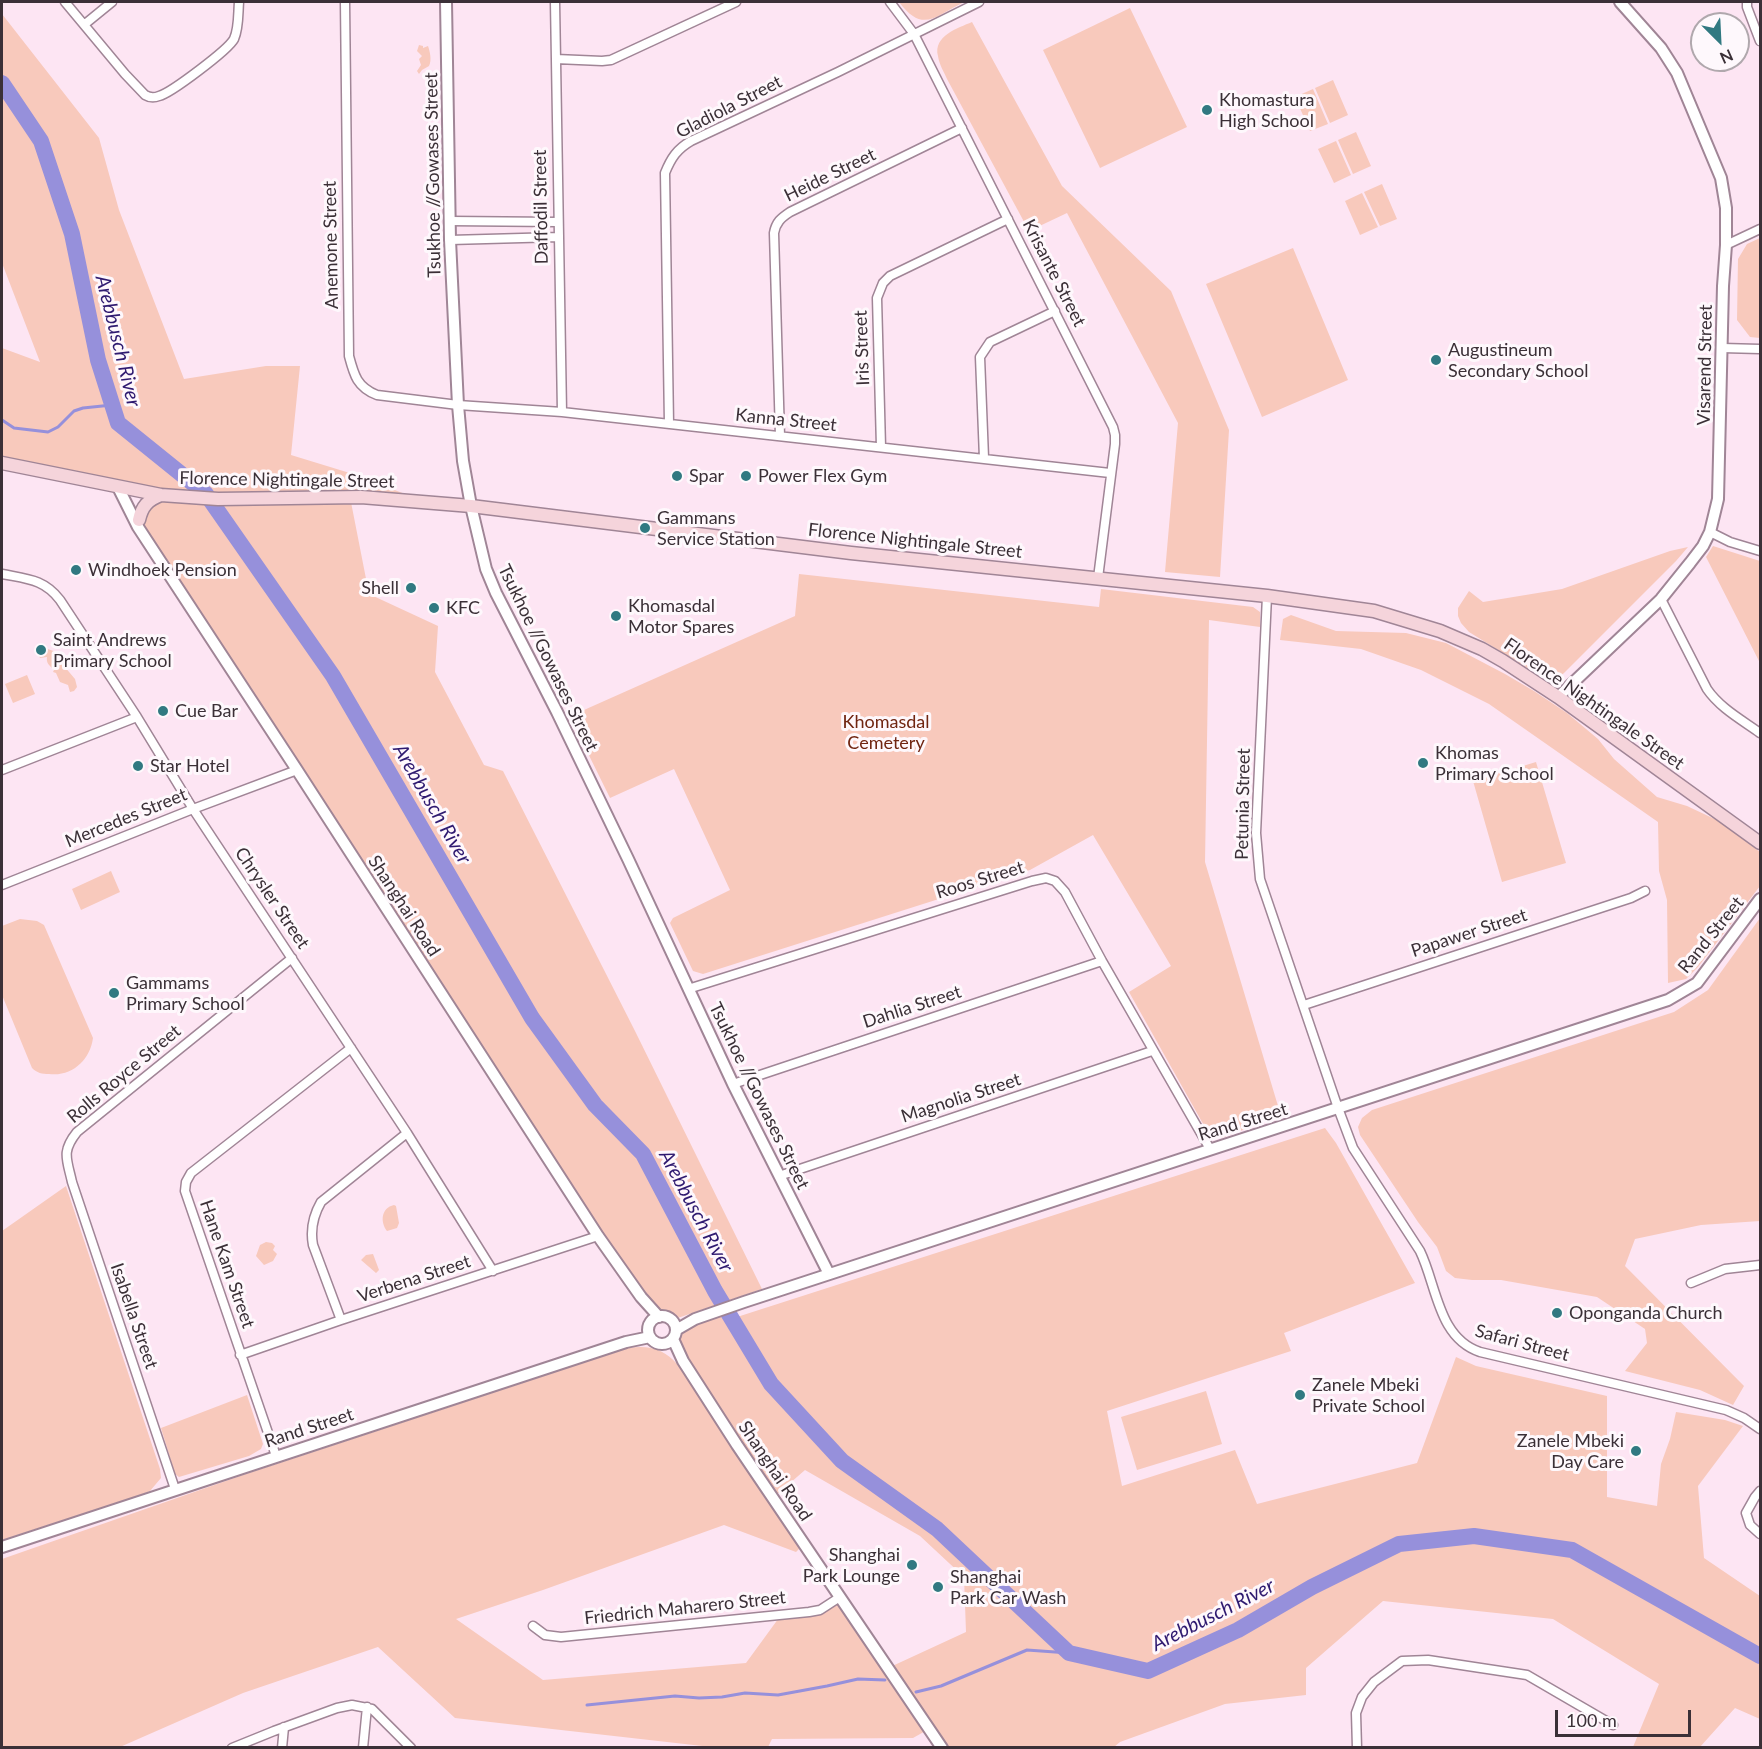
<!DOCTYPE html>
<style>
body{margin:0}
#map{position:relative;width:1762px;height:1749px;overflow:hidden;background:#fde5f3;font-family:Lato,sans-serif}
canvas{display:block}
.frame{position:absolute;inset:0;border:3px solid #3b3037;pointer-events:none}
.north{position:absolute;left:1690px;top:12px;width:60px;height:60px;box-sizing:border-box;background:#fef8fc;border:2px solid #b0a8ad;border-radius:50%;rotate:156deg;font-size:16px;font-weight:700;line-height:24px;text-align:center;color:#3b3037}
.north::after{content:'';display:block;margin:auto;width:21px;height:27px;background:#317981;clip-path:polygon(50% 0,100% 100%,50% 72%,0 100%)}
.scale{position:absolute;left:1555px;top:1710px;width:136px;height:27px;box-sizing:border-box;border:3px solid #3b3037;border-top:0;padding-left:8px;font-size:18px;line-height:21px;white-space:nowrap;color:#3b3037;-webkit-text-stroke:4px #fef8fc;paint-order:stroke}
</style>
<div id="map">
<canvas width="1762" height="1749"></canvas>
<div class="frame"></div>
<div class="north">N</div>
<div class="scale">100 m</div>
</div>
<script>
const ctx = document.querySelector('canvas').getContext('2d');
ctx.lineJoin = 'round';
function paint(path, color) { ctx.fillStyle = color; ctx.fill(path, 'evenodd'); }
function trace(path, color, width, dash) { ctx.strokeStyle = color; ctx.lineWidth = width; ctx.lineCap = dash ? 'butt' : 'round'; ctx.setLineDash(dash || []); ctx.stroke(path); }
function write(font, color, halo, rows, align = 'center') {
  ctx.font = font + ' Lato,sans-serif'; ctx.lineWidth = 6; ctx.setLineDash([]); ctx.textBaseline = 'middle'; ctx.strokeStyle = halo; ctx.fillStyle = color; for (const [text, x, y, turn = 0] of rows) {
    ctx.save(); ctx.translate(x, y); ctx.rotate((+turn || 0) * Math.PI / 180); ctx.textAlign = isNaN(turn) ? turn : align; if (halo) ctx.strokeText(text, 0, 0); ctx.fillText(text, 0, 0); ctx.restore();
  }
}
paint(new Path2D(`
 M 899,2 L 964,2 C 935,16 923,34 899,2 Z
 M 1130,8 L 1187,127 L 1100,168 L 1043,50 Z
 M 2,14 L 99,138 L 119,210 L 184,379 L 266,366 L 300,366 L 291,455 L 353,474 L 431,504 L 350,497 L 369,594 L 438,626 L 435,672 L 484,765 L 503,771 L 635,1031 L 762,1289 L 672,1320 L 666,1317 L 659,1317 L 641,1297 L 139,520 L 152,498 L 2,463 L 2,348 L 40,362 L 2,263 Z
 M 972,22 L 1062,186 L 1171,291 L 1229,430 L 1220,577 L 1165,572 L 1178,423 L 1067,213 L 1029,231 L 947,79 C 944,72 939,64 938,56 C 933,36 958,28 972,22 Z
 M 419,45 L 423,46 L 423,48 L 428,46 C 430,52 432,60 429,66 L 422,70 L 419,74 L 417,71 L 421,65 L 419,59 L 422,56 L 417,51 Z
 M 1333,80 L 1348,115 L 1330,123 L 1315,88 Z
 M 1313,89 L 1328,124 L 1310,131 L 1295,97 Z
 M 1356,132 L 1371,166 L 1353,174 L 1338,140 Z
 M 1336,141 L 1351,175 L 1334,183 L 1318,149 Z
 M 1382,184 L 1397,219 L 1380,226 L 1364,192 Z
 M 1362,193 L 1378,227 L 1360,235 L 1345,201 Z
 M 1760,238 L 1760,338 L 1750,337 L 1737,320 L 1738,259 L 1747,244 Z
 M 1293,248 L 1348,380 L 1262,417 L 1206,284 Z
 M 1713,546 L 1760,561 L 1760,663 L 1706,557 Z
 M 1688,547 L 1676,561 L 1564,673 C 1557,680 1551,680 1542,677 L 1469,632 L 1461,623 L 1458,616 L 1458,608 L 1469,591 L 1483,602 L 1562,589 L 1670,551 Z
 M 799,574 L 1099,607 L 1101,589 L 1253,607 L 1260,612 L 1260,627 L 1209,620 L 1205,862 L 1281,1116 L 1221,1138 L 1209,1133 L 1202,1122 L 1129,992 L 1171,966 L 1093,835 L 1030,870 L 703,974 L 693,971 L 670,923 L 673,918 L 730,890 L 674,769 L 610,798 L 573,723 L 575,714 L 795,616 Z
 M 1291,615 L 1336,631 L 1406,633 L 1446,643 L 1505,674 L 1534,691 L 1567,713 L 1598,739 L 1614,759 L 1657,797 L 1687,806 L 1721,822 L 1760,852 L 1760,886 L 1698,967 L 1686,979 L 1668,983 L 1667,900 L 1659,871 L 1658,822 L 1489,704 L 1421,670 L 1361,649 L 1280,640 L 1283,619 Z
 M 41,648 L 45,648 L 59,653 L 64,666 L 75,679 L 77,687 L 74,691 L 70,692 L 68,685 L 60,682 L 56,673 L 53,672 L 54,670 C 49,665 46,663 47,657 L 40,658 L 38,654 Z
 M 27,675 L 35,694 L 13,703 L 5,684 Z
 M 1536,762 L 1566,863 L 1502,882 L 1473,781 Z
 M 111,871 L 120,892 L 81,910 L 72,889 Z
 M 1760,918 L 1760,1221 L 1701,1225 L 1635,1239 L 1625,1266 L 1744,1386 L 1733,1405 L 1700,1390 L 1625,1371 L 1647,1343 L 1645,1329 L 1597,1297 L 1501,1280 L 1472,1280 L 1455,1278 L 1446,1271 L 1437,1247 L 1418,1222 L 1360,1135 L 1358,1127 L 1362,1118 L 1372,1110 L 1674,1012 L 1708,990 Z
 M 20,919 L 37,921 L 44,925 L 93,1038 C 90,1060 72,1077 49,1074 C 42,1074 37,1073 32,1068 L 2,995 L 2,926 Z
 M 1325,1128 L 1336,1143 L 1415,1283 L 1284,1333 L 1291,1351 L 1107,1411 L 1122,1486 L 1235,1450 L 1257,1504 L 1417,1463 L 1456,1357 L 1476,1366 L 1607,1396 L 1607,1497 L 1657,1506 L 1661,1464 L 1670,1439 L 1676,1412 L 1725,1420 L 1743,1426 L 1698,1486 L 1704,1558 L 1760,1596 L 1760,1719 L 1735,1708 L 1700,1747 L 1633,1747 L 1659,1684 L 1553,1619 L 1383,1601 L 1306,1668 L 1306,1695 L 1225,1704 L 1120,1742 L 1114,1747 L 942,1747 L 929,1729 L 913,1738 L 772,1739 L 768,1747 L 720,1748 L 455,1718 L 378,1647 L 243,1693 L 120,1747 L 2,1748 L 2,1559 L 243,1475 L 628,1348 C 650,1345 664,1349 678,1365 L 800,1548 L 796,1552 L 724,1525 L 543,1590 L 456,1619 L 543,1680 L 746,1663 L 781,1615 L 809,1612 L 840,1597 L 888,1668 L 966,1632 L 964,1577 L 920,1536 L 805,1470 L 774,1497 L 673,1339 L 676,1330 L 726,1309 L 771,1384 L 842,1461 L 875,1484 L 842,1460 L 771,1380 L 735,1319 L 737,1317 ZM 1315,1584 L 1316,1585 L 1238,1630 L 1148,1671 L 1079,1655 L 1145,1669 L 1150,1669 L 1237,1629 Z
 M 66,1186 L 160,1469 L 161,1478 L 150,1491 L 143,1494 L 2,1540 L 2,1231 Z
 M 394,1205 L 396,1206 L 399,1223 L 397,1228 L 387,1231 C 380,1222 381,1208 394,1205 Z
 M 266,1242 L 272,1243 L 275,1246 L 273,1250 L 277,1254 L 273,1261 L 264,1265 L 256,1256 L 260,1245 Z
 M 373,1254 L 379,1270 L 376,1273 L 361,1260 L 366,1255 Z
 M 1206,1391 L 1222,1444 L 1137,1470 L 1121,1417 Z
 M 247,1395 L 263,1444 L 261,1449 L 249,1456 L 179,1477 L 175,1474 L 161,1428 Z`), '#f8c9bc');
trace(new Path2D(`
 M 2,420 L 14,428 L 48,432 L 58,427 L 74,411 L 83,408 L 112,405
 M 916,1692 L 941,1686 L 1027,1650 L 1069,1653
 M 587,1705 L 675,1696 L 699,1698 L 722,1697 L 745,1693 L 778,1695 L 827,1686 L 858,1679 L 885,1680`), '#9690db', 3);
trace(new Path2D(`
 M 2,83 L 41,141 L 72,234 L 98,360 L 118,423 L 206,494 L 333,676 L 532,1018 L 595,1105 L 643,1154 L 715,1291 L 771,1384 L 842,1461 L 937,1529 L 1069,1653 L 1148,1671 L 1238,1630 L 1312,1587 L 1399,1544 L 1474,1536 L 1572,1550 L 1760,1656`), '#9690db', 16);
const minor = new Path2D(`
 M 65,2 L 125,74 L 145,95 C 150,98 154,98 159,96 C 171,93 228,50 234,39 C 239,28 238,14 239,2
 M 345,2 L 349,356 C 354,375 357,387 377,395 L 458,405 L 562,412 L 1110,473
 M 555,2 L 562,412
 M 890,2 L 914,34 L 1113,427 L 1115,435 L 1115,444 L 1098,578
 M 1747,2 L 1747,7 L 1760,41
 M 85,24 L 112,2
 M 556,59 L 602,61 L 611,60 L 736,2
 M 450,221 L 558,222
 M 450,240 L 558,237
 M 1726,245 L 1760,229
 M 1722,348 L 1760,349
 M 669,424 L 665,173 C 671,158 677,149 691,141 L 838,72 L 979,2
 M 780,436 L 774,233 C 776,222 781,218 790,212 L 962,128
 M 881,447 L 877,298 L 883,283 L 890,276 L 1008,219
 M 984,458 L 980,357 L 990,342 L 1055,311
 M 1710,532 L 1730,542 L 1760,551
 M 2,574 C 27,579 44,579 60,600 L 137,717 L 193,809 L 407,1133 L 493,1271
 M 1267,596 L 1256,833 L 1260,879 L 1338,1108 L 1353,1148 L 1420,1251 C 1437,1286 1438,1338 1480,1352 L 1726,1410 L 1744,1418 L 1760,1429
 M 1661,599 L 1707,689 C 1720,708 1742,720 1760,733
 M 2,770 L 137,717
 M 2,885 L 193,809 L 297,770
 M 688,989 L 1032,881 L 1046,878 L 1055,881 L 1065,892 L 1102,961 L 1210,1149
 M 1304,1005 L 1631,898 L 1645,891
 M 733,1084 L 1102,961
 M 779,1176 L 1152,1051
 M 1691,1283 L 1725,1269 L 1760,1265
 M 341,1320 L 313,1245 C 310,1229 313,1216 321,1202 L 407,1133
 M 240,1355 L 341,1320 L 598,1236
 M 276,1456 L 185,1191 L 186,1182 L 191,1173 L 351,1048
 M 175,1489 L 72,1182 C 67,1159 61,1152 77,1132 L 292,958
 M 1760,1491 L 1755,1497 L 1746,1513 L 1750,1525 L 1760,1534
 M 533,1626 L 545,1635 L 561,1637 L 809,1612 L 820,1610 L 840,1597
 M 232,1748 L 274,1731 L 337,1708 L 352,1705 L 372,1709 L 411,1748
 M 282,1748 L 284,1727
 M 363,1748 L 367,1707
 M 1357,1748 L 1356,1713 L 1362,1697 L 1374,1682 L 1402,1661 L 1428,1660 L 1527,1675 L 1613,1725`);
const tertiary = new Path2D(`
 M 446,2 L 450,240 L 458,405 L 463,461 L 471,506 L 486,569 L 496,593 L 557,712 L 628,859 L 733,1084 L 829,1274
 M 118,487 L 138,527 L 297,770 L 598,1236 L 641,1297 L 659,1317
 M 1558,697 L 1661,599 L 1690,563 L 1703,546 L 1710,532 L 1718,499 L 1723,286 L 1726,245 L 1726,208 L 1721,178 L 1677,73 L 1661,48 L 1620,2
 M648 1330a14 14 0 1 1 28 0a14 14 0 1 1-28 0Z
 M 676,1330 L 695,1319 L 744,1302 L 1668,1000 L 1697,983 L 1760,899
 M 673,1339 L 683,1361 L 737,1445 L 942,1748
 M 2,1547 L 626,1342 L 650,1337`);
const secondary = new Path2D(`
 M 2,463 L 161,495 L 218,499 L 361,497 L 471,506 L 851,553 L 1267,596 L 1374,611 L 1440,631 L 1482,649 L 1503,661 L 1558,697 L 1760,843
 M 139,520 C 142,506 148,500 161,495`);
trace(minor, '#a08596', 11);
trace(tertiary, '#a08596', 14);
trace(secondary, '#a08596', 15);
trace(minor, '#fff', 8);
trace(tertiary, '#fff', 10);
trace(secondary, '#f5d4db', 12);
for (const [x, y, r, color] of [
 [1207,110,6,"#317981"],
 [1436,360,6,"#317981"],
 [677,476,6,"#317981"],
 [746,476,6,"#317981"],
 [645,528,6,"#317981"],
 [76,570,6,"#317981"],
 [411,588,6,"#317981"],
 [434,608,6,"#317981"],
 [616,616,6,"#317981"],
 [41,650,6,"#317981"],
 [163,711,6,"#317981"],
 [1423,763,6,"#317981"],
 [138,766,6,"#317981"],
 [114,993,6,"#317981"],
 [1557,1313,6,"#317981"],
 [1300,1395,6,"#317981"],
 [1636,1451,6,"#317981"],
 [912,1565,6,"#317981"],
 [938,1587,6,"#317981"]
]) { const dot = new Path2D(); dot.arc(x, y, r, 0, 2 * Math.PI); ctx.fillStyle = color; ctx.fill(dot); trace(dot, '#fef8fc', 2); }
write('18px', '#3b3037', '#fef8fc', [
 ["Khomastura",1219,100],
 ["High School",1219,121],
 ["Augustineum",1448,350],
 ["Secondary School",1448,371],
 ["Spar",689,476],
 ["Power Flex Gym",758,476],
 ["Gammans",657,518],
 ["Service Station",657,539],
 ["Windhoek Pension",88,570],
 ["Shell",399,588,"right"],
 ["Khomasdal",628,606],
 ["Motor Spares",628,627],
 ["KFC",446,608],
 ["Saint Andrews",53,640],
 ["Primary School",53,661],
 ["Cue Bar",175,711],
 ["Khomas",1435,753],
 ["Primary School",1435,774],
 ["Star Hotel",150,766],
 ["Gammams",126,983],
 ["Primary School",126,1004],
 ["Oponganda Church",1569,1313],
 ["Zanele Mbeki",1312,1385],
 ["Private School",1312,1406],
 ["Zanele Mbeki",1624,1441,"right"],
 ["Day Care",1624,1462,"right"],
 ["Shanghai",900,1555,"right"],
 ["Park Lounge",900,1576,"right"],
 ["Shanghai",950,1577],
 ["Park Car Wash",950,1598]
], 'left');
write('18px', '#3b3037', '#fef8fc', [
 ["Gladiola Street",729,107,-27],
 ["Tsukhoe //Gowases Street",433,175,-91],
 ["Heide Street",830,175,-26],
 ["Daffodil Street",541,207,-91],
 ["Anemone Street",331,245,-91],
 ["Krisante Street",1054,273,63],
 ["Iris Street",862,348,-92],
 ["Visarend Street",1705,365,-89],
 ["Kanna Street",786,420,6],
 ["Florence Nightingale Street",287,480,1],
 ["Florence Nightingale Street",915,541,6],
 ["Tsukhoe //Gowases Street",548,658,64],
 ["Florence Nightingale Street",1594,704,35],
 ["Petunia Street",1243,804,-89],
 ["Mercedes Street",126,818,-22],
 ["Roos Street",980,880,-17],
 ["Chrysler Street",272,898,56],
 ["Shanghai Road",404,906,57],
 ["Papawer Street",1469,933,-18],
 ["Rand Street",1711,935,-51],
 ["Dahlia Street",912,1007,-18],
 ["Rolls Royce Street",124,1074,-40],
 ["Tsukhoe //Gowases Street",759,1096,64],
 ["Magnolia Street",961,1098,-18],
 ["Rand Street",1243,1122,-17],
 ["Hane Kam Street",227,1264,71],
 ["Verbena Street",414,1279,-18],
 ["Isabella Street",134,1316,71],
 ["Safari Street",1522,1343,15],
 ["Rand Street",309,1428,-18],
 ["Shanghai Road",775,1471,56],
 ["Friedrich Maharero Street",685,1608,-6]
]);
write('18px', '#702511', '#fef8fc', [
 ["Khomasdal",886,722],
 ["Cemetery",886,743]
]);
write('italic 20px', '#2f1a70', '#fef8fc', [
 ["Arebbusch River",118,341,76],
 ["Arebbusch River",432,804,60],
 ["Arebbusch River",696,1211,62],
 ["Arebbusch River",1213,1615,-27]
]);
</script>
